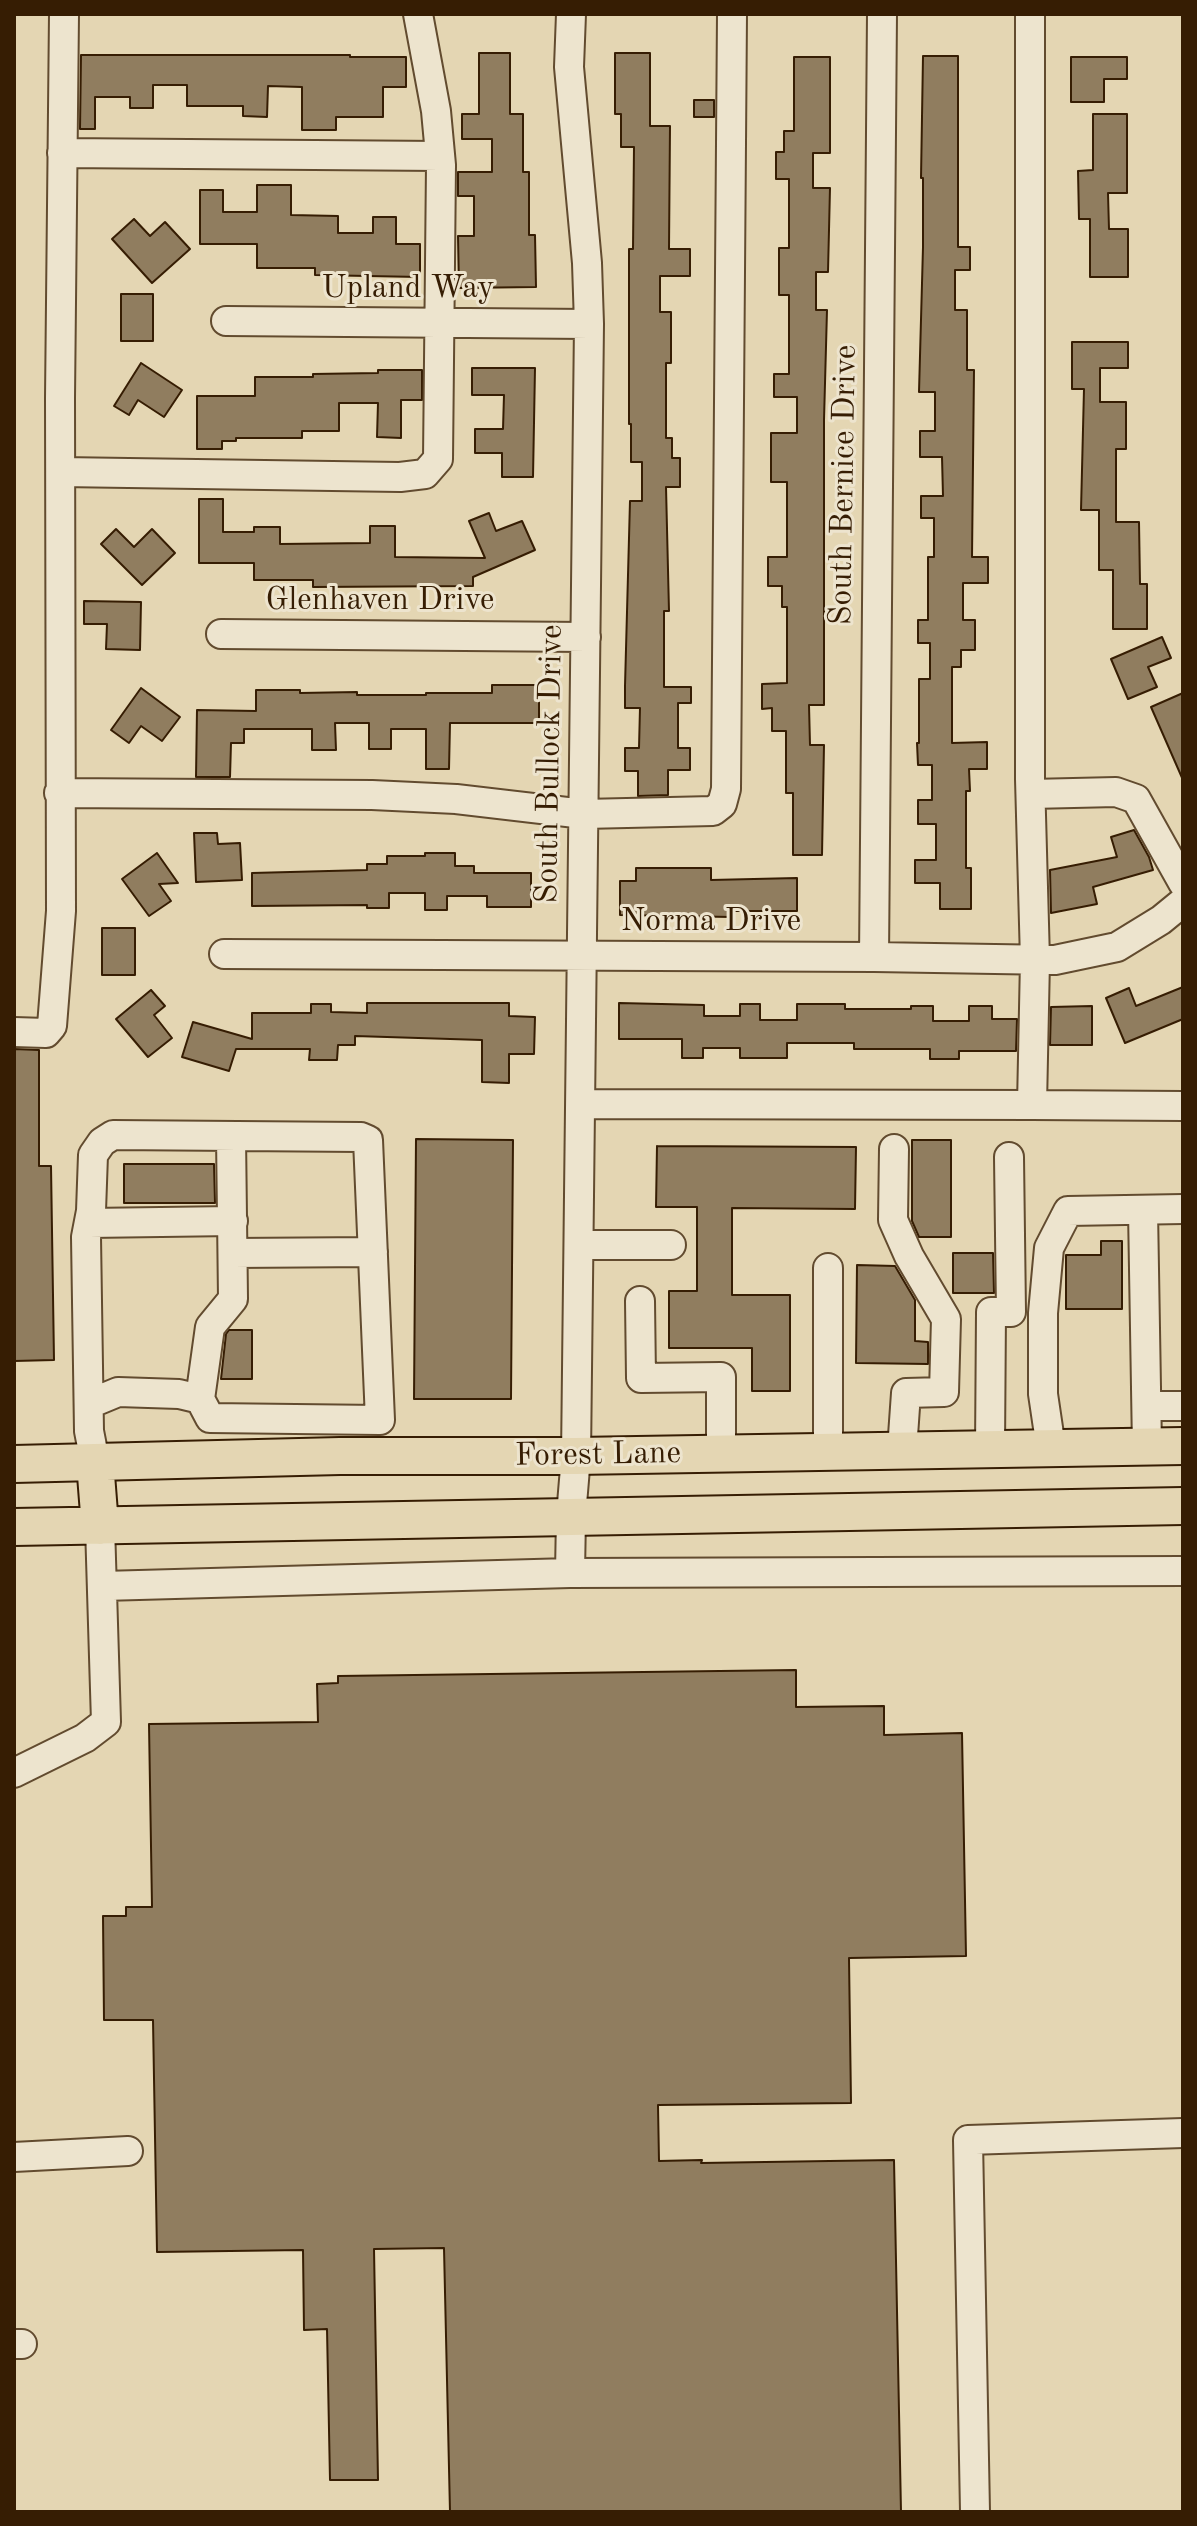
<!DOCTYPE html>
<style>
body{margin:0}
#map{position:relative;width:1197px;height:2526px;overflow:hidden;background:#e4d6b3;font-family:"Old Standard TT",serif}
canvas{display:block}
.frame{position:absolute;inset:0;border:16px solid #361d03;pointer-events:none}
</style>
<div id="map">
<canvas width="1197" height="2526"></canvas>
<div class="frame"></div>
</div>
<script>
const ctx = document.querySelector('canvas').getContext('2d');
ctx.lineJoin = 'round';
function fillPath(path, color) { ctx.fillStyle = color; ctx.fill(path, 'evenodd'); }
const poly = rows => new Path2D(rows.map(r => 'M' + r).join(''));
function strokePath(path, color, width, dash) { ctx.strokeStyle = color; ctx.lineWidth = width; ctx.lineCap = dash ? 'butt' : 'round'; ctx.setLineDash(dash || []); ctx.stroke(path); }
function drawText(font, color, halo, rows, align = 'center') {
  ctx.font = font + ' "Old Standard TT",serif'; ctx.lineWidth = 6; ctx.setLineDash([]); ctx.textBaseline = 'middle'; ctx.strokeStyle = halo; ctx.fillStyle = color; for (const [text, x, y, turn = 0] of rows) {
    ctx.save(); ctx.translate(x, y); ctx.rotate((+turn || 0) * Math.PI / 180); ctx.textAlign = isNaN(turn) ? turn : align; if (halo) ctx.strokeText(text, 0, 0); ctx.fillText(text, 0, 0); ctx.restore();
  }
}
const building = poly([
 [479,53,510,53,510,114,523,114,523,172,529,172,529,235,535,235,536,287,459,288,458,236,474,236,474,196,458,196,458,172,492,172,492,139,462,139,462,114,479,114,479,53],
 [615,53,650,53,650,126,670,126,669,249,690,249,690,276,660,276,660,312,671,312,671,363,666,363,666,438,672,438,672,458,680,458,680,487,666,487,669,611,664,611,664,687,691,687,691,703,678,703,678,748,690,748,690,770,668,770,668,795,638,796,638,771,625,771,625,748,639,748,640,708,625,708,625,686,630,501,642,501,642,462,631,462,631,424,629,424,629,249,633,249,634,147,621,147,621,114,615,114,615,53],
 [81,55,350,55,350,57,406,57,406,87,383,87,383,117,336,117,336,130,302,130,302,87,268,86,267,117,243,116,243,106,187,106,187,85,153,85,153,108,130,108,130,97,95,97,95,129,80,129,81,55],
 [923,56,958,56,958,247,970,247,970,270,955,270,955,310,967,310,967,370,974,370,972,557,988,557,988,583,963,583,963,620,975,620,975,650,961,650,961,667,952,667,952,743,987,742,987,769,969,769,970,791,966,791,966,868,971,868,971,909,940,909,940,883,915,883,915,860,936,860,936,824,918,824,918,800,932,800,932,765,918,765,917,743,919,743,919,679,930,679,930,643,918,643,918,620,928,620,928,557,934,557,934,518,921,518,921,496,943,496,942,457,920,457,920,431,935,431,935,392,919,392,923,247,923,178,921,178,923,56],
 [794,57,830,57,830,153,813,153,813,188,830,188,828,272,816,272,816,310,827,310,824,420,824,705,809,705,810,745,824,745,822,855,793,855,793,793,786,793,786,731,772,731,772,708,762,709,762,684,787,683,787,607,782,607,782,586,768,586,768,557,787,557,787,482,771,482,771,433,797,433,797,397,774,397,774,374,789,374,789,295,779,295,779,248,789,248,789,179,776,179,776,152,784,152,784,131,794,131,794,57],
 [1071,57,1127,57,1127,79,1104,79,1104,102,1071,102,1071,57],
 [694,100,714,100,714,117,694,117,694,100],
 [1093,114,1127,114,1127,193,1108,193,1109,229,1128,229,1128,277,1090,277,1090,219,1079,219,1078,171,1093,170,1093,114],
 [257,185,291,185,291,215,338,216,338,233,373,233,373,217,396,217,396,244,420,244,420,277,315,275,315,268,257,268,257,244,200,244,200,190,223,190,223,212,257,212,257,185],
 [134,219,150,236,165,222,190,249,152,283,112,239,134,219],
 [121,294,153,294,153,341,121,341,121,294],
 [1072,342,1128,342,1128,368,1100,368,1100,402,1126,402,1126,449,1116,449,1116,522,1139,522,1140,584,1147,584,1147,629,1113,629,1113,570,1099,570,1099,510,1081,510,1084,389,1072,389,1072,342],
 [141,363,182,390,164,417,138,400,129,415,114,406,141,363],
 [472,368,535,368,533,477,502,477,502,453,475,453,475,429,503,429,504,395,472,395,472,368],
 [378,370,422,370,422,400,401,400,401,438,377,437,378,403,339,403,339,431,302,431,302,438,236,438,236,441,222,441,222,449,197,449,197,396,255,396,255,377,313,377,313,374,378,373,378,370],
 [199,499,223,499,223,532,254,532,254,527,280,527,280,544,370,543,370,526,395,526,395,557,485,558,469,521,489,513,496,531,522,521,535,550,473,577,473,586,313,587,313,580,254,580,254,563,199,563,199,499],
 [116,529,134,547,152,529,175,553,142,585,101,544,116,529],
 [84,601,141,602,140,650,106,649,107,624,84,624,84,601],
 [1162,637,1171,658,1148,667,1157,687,1128,699,1111,659,1162,637],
 [492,685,539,685,539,723,450,723,449,769,426,769,426,729,391,729,391,749,369,749,369,723,335,723,336,750,312,750,312,729,244,729,244,743,231,743,230,777,196,777,197,710,256,711,256,690,300,690,300,693,357,692,357,695,426,695,426,693,492,693,492,685],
 [141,688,180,717,162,741,141,726,129,743,111,730,141,688],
 [1183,693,1183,780,1151,707,1183,693],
 [1134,830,1149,857,1153,870,1093,887,1097,904,1051,913,1050,870,1117,857,1111,837,1134,830],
 [194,833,217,833,218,844,240,843,242,880,196,882,194,833],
 [157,853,178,883,159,884,171,901,149,916,122,879,157,853],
 [425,853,455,853,455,866,474,866,474,873,531,873,531,907,487,907,487,896,447,896,447,910,425,910,425,893,389,893,389,908,367,908,367,905,252,906,252,873,367,870,367,864,387,864,387,856,425,856,425,853],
 [636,868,711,868,711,880,797,878,797,911,731,911,731,917,620,915,620,881,636,881,636,868],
 [102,928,135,928,135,975,102,975,102,928],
 [1183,987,1183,1019,1125,1043,1106,998,1129,988,1136,1006,1183,987],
 [151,990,165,1006,154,1015,172,1038,148,1057,116,1019,151,990],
 [367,1003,509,1003,509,1016,535,1017,534,1054,509,1054,509,1083,482,1082,482,1040,355,1036,355,1045,338,1045,337,1060,309,1060,310,1049,236,1049,229,1071,182,1057,193,1022,252,1039,252,1013,311,1013,311,1004,331,1004,331,1012,367,1013,367,1003],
 [619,1003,704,1005,704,1016,740,1016,740,1004,760,1004,760,1020,797,1020,797,1004,845,1004,845,1009,911,1009,911,1006,933,1006,933,1021,969,1021,969,1006,992,1006,992,1019,1017,1019,1016,1051,959,1051,959,1059,930,1059,930,1049,854,1049,854,1043,787,1043,787,1058,740,1058,740,1048,703,1048,703,1058,682,1058,682,1039,619,1039,619,1003],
 [1092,1006,1092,1045,1050,1045,1051,1007,1092,1006],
 [14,1049,39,1050,39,1166,51,1166,54,1360,14,1361,14,1049],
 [416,1139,513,1140,511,1399,414,1399,416,1139],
 [912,1140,951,1140,951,1237,919,1237,912,1221,912,1140],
 [657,1146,856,1147,855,1209,732,1208,732,1295,790,1295,790,1391,752,1391,752,1348,669,1348,669,1291,697,1291,697,1207,656,1207,657,1146],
 [124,1164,214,1164,215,1203,124,1203,124,1164],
 [1101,1241,1122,1241,1122,1309,1066,1309,1066,1255,1101,1255,1101,1241],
 [953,1253,993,1253,994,1293,953,1293,953,1253],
 [857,1265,895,1266,915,1300,915,1341,928,1342,928,1364,856,1363,857,1265],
 [229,1330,252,1330,252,1379,221,1379,226,1334,229,1330],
 [796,1670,796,1707,884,1706,884,1735,962,1733,966,1956,849,1958,851,2103,658,2105,659,2161,702,2160,701,2163,894,2160,901,2512,450,2512,444,2248,374,2249,378,2480,330,2480,327,2329,304,2330,303,2250,157,2252,153,2020,104,2020,103,1916,126,1916,126,1907,152,1907,149,1724,318,1722,317,1684,338,1683,338,1676,796,1670]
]);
fillPath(building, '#907d5f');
strokePath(building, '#361d03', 2);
const minor = poly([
 [1030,14,1030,779,1035,960,1032,1105,1183,1106],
 [62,153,440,156],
 [226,321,589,324],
 [61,472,400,477,425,474,438,459,441,165,436,111,418,14],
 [221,634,586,637],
 [59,793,372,795,456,799,584,814,713,811,722,804,726,789,732,14],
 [1031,794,1116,792,1136,799,1183,883],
 [224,954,874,957,1055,960,1117,947,1161,920,1183,902],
 [874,957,882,14],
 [14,1032,46,1033,52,1026,61,911,60,398,64,14],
 [581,1104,1032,1105],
 [894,1149,893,1220,909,1256,946,1319,944,1392,906,1393,902,1450],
 [1143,1210,1147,1447],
 [89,1223,233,1221],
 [579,1245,671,1245],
 [233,1253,373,1252],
 [828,1268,828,1452],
 [640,1301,641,1378,721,1377,721,1454],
 [200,1399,210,1327,233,1299,231,1136],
 [89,1404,118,1392,179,1394,200,1399,210,1418,380,1420,368,1140,361,1137,113,1135,102,1142,93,1155,91,1211,86,1237,89,1431,95,1462],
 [1147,1406,1183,1406],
 [1051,1448,1043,1394,1043,1313,1049,1248,1068,1211,1183,1209],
 [990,1449,991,1312,1011,1312,1009,1157],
 [570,1573,571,1516,576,1456,589,324,587,263,569,67,571,14],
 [103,1586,570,1573,1183,1571],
 [14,1773,85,1738,106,1722,100,1526],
 [14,2157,128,2151],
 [14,2344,22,2344],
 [975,2512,968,2140,1183,2133]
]);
const major = poly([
 [95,1462,100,1526],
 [14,1464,340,1456,576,1456,1183,1446],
 [14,1527,1183,1506]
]);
strokePath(minor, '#624b2f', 32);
strokePath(major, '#361d03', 40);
strokePath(minor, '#ede4ce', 28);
strokePath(major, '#e4d6b3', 36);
drawText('32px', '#361d03', '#ede4ce', [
 ["Upland Way",408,289],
 ["South Bernice Drive",844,485,-89],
 ["Glenhaven Drive",380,601],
 ["South Bullock Drive",550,764,-89],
 ["Norma Drive",711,922],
 ["Forest Lane",598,1455,-1]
]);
</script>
